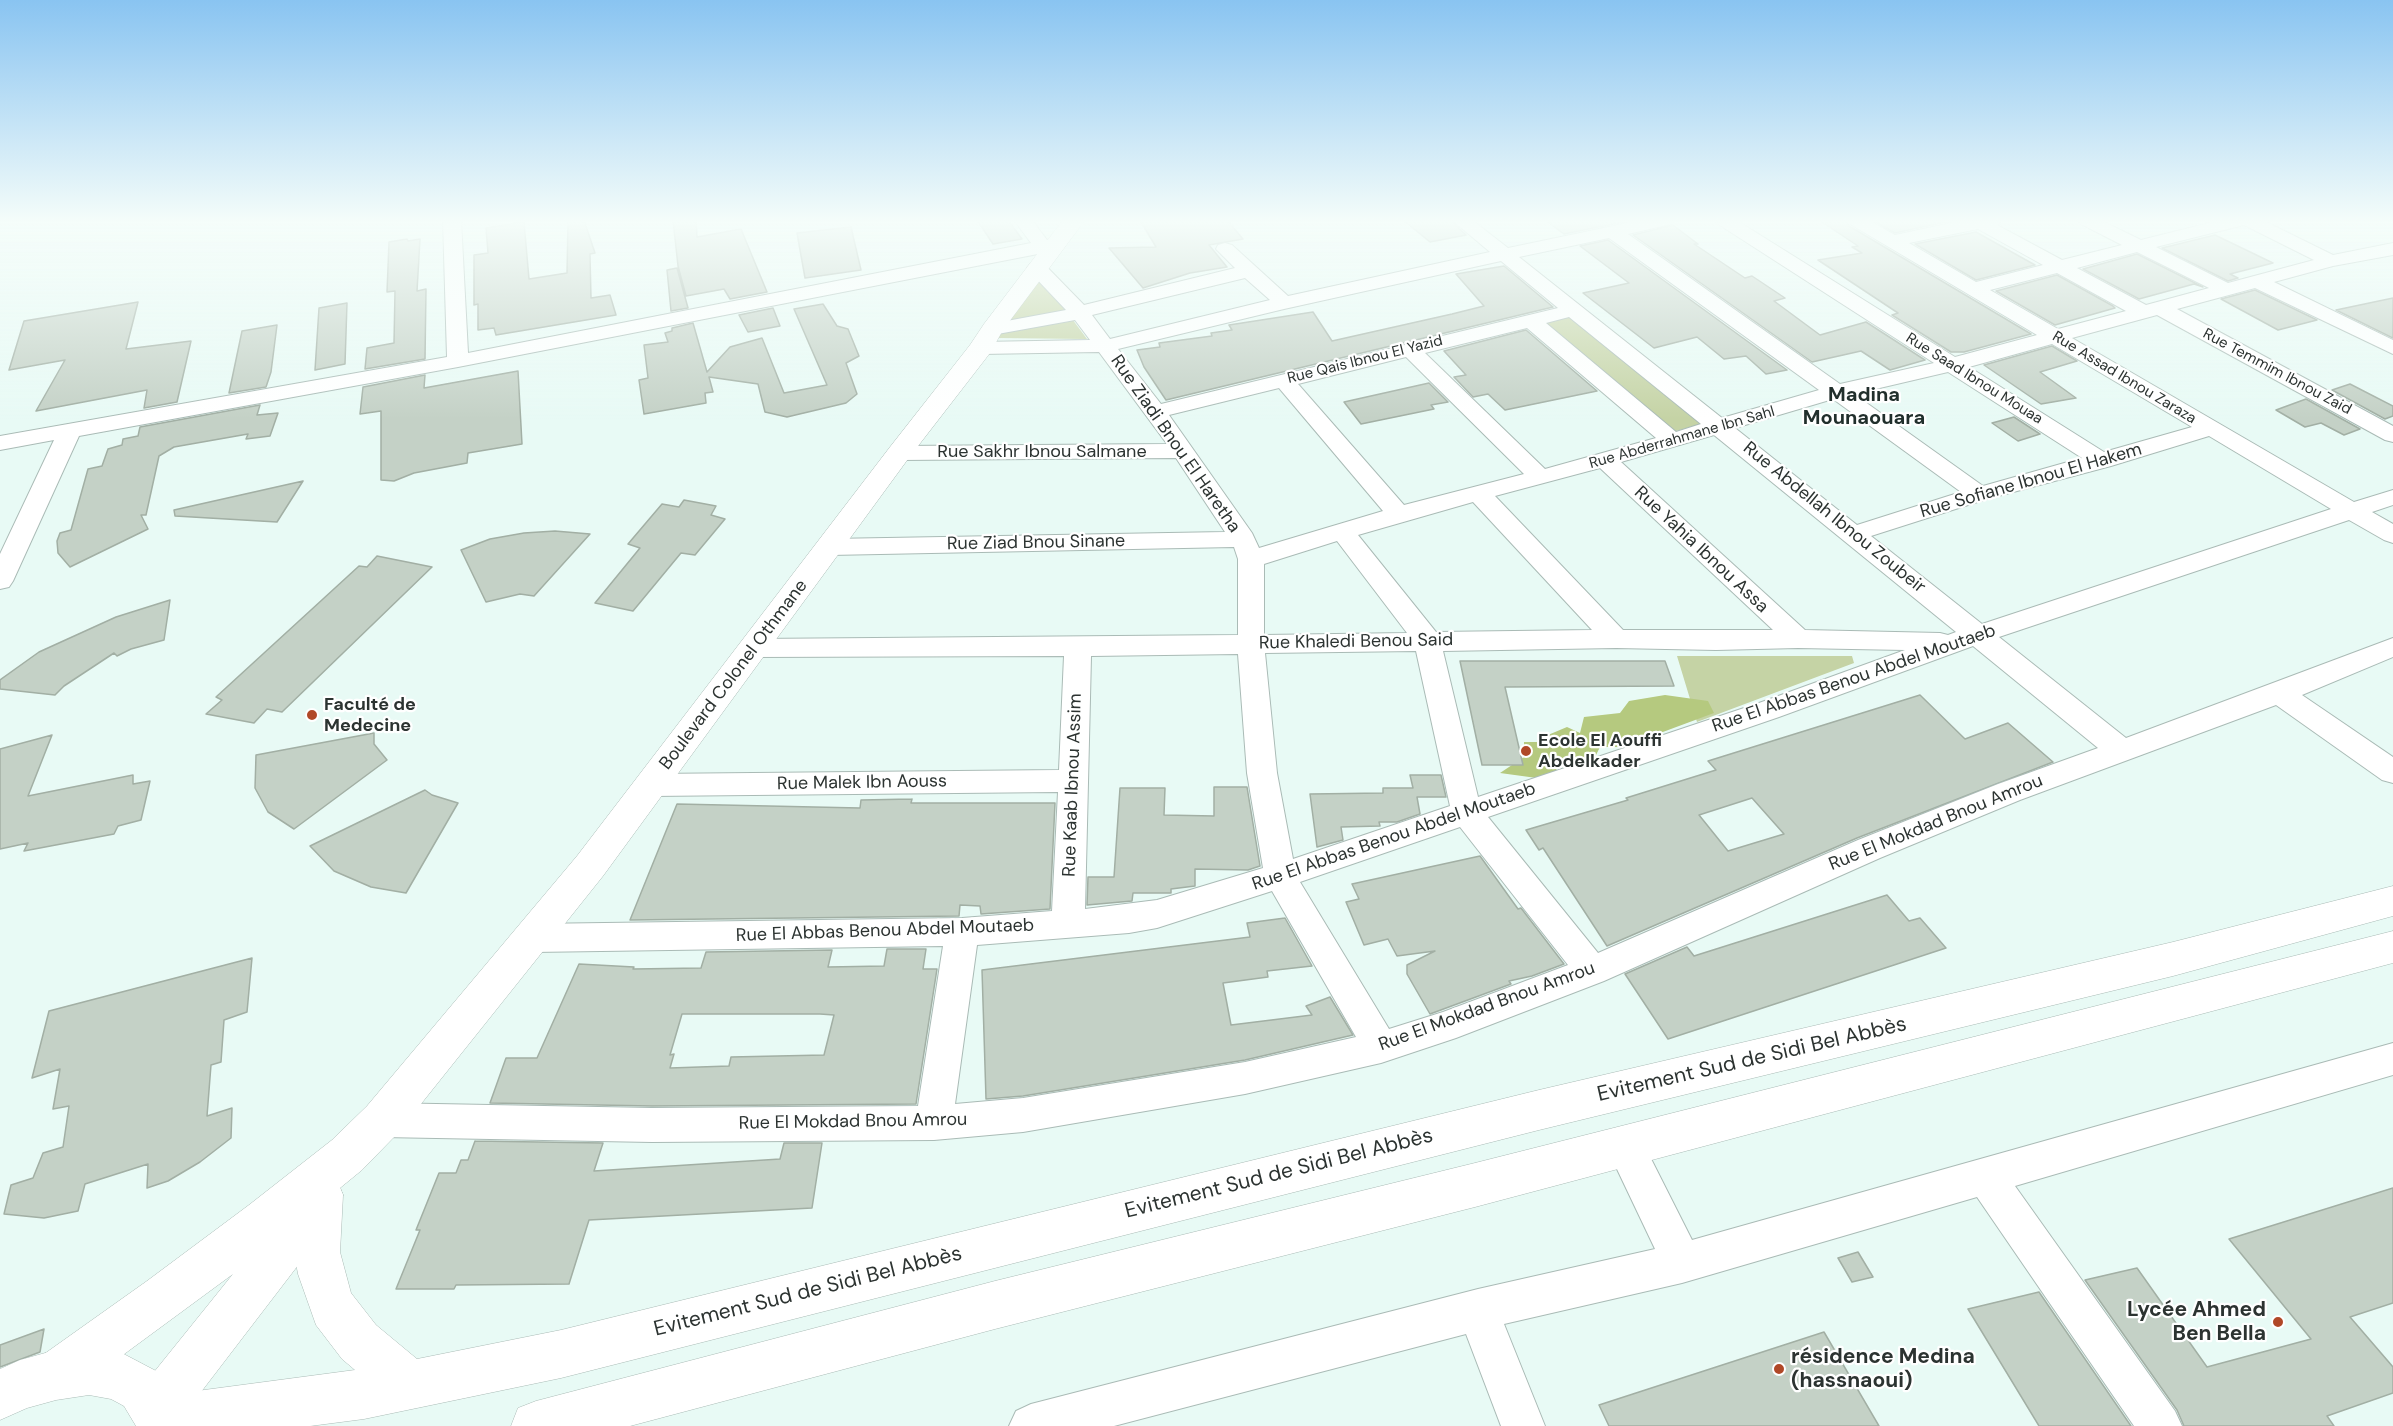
<!DOCTYPE html>
<meta charset="utf-8">
<style>
body{margin:0}
canvas{display:block;background:#e8faf5}
</style>
<canvas width="2393" height="1426"></canvas>
<script>
const ctx = document.querySelector('canvas').getContext('2d');
ctx.lineJoin = 'round';
function fillPath(path, color) { ctx.fillStyle = color; ctx.fill(path, 'evenodd'); }
const poly = rows => new Path2D(rows.map(r => 'M' + r).join(''));
function strokePath(path, color, width, dash) { ctx.strokeStyle = color; ctx.lineWidth = width; ctx.lineCap = dash ? 'butt' : 'round'; ctx.setLineDash(dash || []); ctx.stroke(path); }
function drawText(font, color, halo, rows, align = 'center') {
  ctx.font = font + ' "DM Sans",sans-serif'; ctx.lineWidth = 4.5; ctx.setLineDash([]); ctx.textBaseline = 'middle'; ctx.strokeStyle = halo; ctx.fillStyle = color; for (const [text, x, y, turn = 0] of rows) {
    ctx.save(); ctx.translate(x, y); ctx.rotate((+turn || 0) * Math.PI / 180); ctx.textAlign = isNaN(turn) ? turn : align; if (halo) ctx.strokeText(text, 0, 0); ctx.fillText(text, 0, 0); ctx.restore();
  }
}
fillPath(poly([
 [1041,277,1087,339,995,338],
 [1572,313,1708,422,1669,433,1536,321],
 [1677,656,1852,656,1854,663,1697,722]
]), '#c5d3a5');
fillPath(poly([
 [1665,695,1708,701,1714,713,1644,739,1631,740,1617,747,1600,747,1595,757,1580,763,1567,762,1544,779,1500,773,1524,757,1524,742,1551,742,1548,735,1567,727,1580,733,1584,717,1620,713,1629,701]
]), '#b5c97f');
const building = poly([
 [568,220,584,220,595,253,590,254,591,298,610,295,616,315,496,335,494,328,478,330,478,304,474,305,474,255,488,253,486,228,524,222,529,279,567,273,568,220],
 [673,220,696,220,697,237,741,229,767,292,730,299,724,289,686,296,678,266,673,220],
 [977,220,1008,220,1022,239,993,244,977,220],
 [1158,220,1227,220,1243,239,1209,245,1227,267,1190,273,1143,288,1109,248,1156,247,1141,222,1158,220],
 [1403,220,1450,220,1466,235,1430,242,1403,220],
 [1545,220,1633,220,1564,234,1545,220],
 [1819,220,1845,220,1849,226,2031,334,1964,352,1951,352,1892,315,1898,313,1818,260,1862,253,1852,247,1858,246,1819,220],
 [1872,220,1954,220,1895,233,1872,220],
 [1673,225,1698,244,1694,244,1745,278,1752,276,1785,298,1774,301,1820,335,1866,322,1925,360,1890,370,1861,351,1812,362,1633,235,1673,225],
 [851,227,861,270,805,278,797,233,851,227],
 [1976,232,2035,265,1976,280,1915,244,1976,232],
 [2215,235,2273,263,2230,274,2238,278,2228,281,2162,248,2215,235],
 [407,239,408,241,420,239,417,291,426,289,425,359,365,369,367,348,394,343,395,291,387,292,389,242,407,239],
 [1608,240,1787,370,1766,374,1746,356,1724,359,1697,337,1654,348,1583,293,1629,283,1580,246,1608,240],
 [2137,254,2203,287,2194,284,2139,299,2083,269,2137,254],
 [1504,266,1553,307,1166,400,1144,367,1137,350,1160,347,1159,343,1212,336,1211,333,1232,330,1229,325,1313,312,1332,341,1452,314,1484,306,1456,274,1504,266],
 [677,268,688,308,671,311,667,270,677,268],
 [2057,275,2113,306,2115,308,2055,325,1996,291,2057,275],
 [2255,290,2315,319,2317,320,2278,330,2221,299,2255,290],
 [2393,298,2393,338,2336,310,2393,298],
 [138,302,126,349,191,341,177,402,144,408,147,390,36,411,65,360,9,370,24,321,138,302],
 [347,303,345,364,315,370,319,308,347,303],
 [823,304,837,326,848,329,859,356,846,363,857,394,846,403,787,417,765,412,758,384,709,377,713,392,705,393,706,403,644,414,639,380,648,378,644,345,668,342,665,333,672,331,672,328,693,323,707,372,730,347,762,338,784,393,827,385,794,309,823,304],
 [773,308,780,326,748,332,739,315,773,308],
 [277,325,271,372,266,387,229,393,242,331,277,325],
 [1526,330,1597,391,1505,410,1488,394,1473,397,1454,377,1466,375,1444,351,1526,330],
 [2052,346,2077,361,2040,372,2076,398,2041,404,1984,365,2052,346],
 [518,371,522,444,468,453,467,463,414,473,394,481,381,480,381,411,360,414,363,387,425,375,424,388,518,371],
 [1429,383,1448,402,1431,405,1434,409,1361,424,1344,402,1429,383],
 [2350,384,2393,406,2393,416,2385,419,2332,390,2350,384],
 [2306,399,2360,429,2344,435,2321,423,2305,427,2276,410,2306,399],
 [260,405,257,415,278,413,270,436,246,439,248,434,174,447,159,456,146,515,141,515,148,529,70,567,58,553,57,541,60,533,71,530,88,469,102,466,108,449,122,445,123,439,138,436,140,427,260,405],
 [2014,417,2040,434,2018,441,1992,423,2014,417],
 [303,481,277,522,175,516,174,510,303,481],
 [684,500,716,506,711,515,725,519,695,555,681,553,633,611,595,603,640,548,628,544,662,504,679,507,684,500],
 [555,531,590,534,534,596,520,594,486,602,461,550,490,539,524,533,555,531],
 [377,556,432,567,282,712,267,709,254,723,206,714,222,700,216,697,359,566,367,567,377,556],
 [170,600,164,640,131,649,117,656,114,653,64,686,55,695,0,689,0,680,39,652,116,617,170,600],
 [1460,661,1665,661,1674,686,1505,687,1523,765,1482,765,1460,661],
 [1920,695,1965,739,2008,723,2053,762,1857,838,1607,946,1543,848,1539,850,1526,830,1628,800,1626,798,1716,770,1708,761,1920,695],
 [1752,798,1784,834,1728,851,1699,815,1752,798],
 [374,733,374,744,387,760,294,829,268,812,255,788,256,755,374,733],
 [52,735,28,796,133,775,133,784,150,781,141,820,118,826,114,834,24,851,28,843,0,849,0,749,52,735],
 [1410,775,1441,775,1446,797,1417,797,1420,814,1397,822,1379,822,1380,826,1341,827,1343,840,1317,847,1310,794,1383,793,1383,788,1413,788,1410,775],
 [1214,787,1247,787,1260,866,1248,870,1195,869,1195,886,1171,889,1171,893,1133,893,1132,901,1087,905,1088,877,1114,877,1120,788,1165,788,1164,815,1214,816,1214,787],
 [425,790,432,795,458,803,406,893,371,887,334,871,310,846,425,790],
 [912,799,911,803,1055,803,1050,909,981,914,980,906,960,905,959,916,630,920,677,804,860,808,861,800,912,799],
 [1480,856,1518,909,1521,908,1564,964,1532,976,1509,981,1511,984,1430,1014,1407,974,1407,965,1435,951,1397,956,1388,939,1364,945,1346,902,1359,899,1352,884,1480,856],
 [1887,895,1909,921,1920,918,1946,948,1668,1039,1625,974,1687,947,1694,956,1887,895],
 [1285,918,1312,966,1267,971,1268,977,1223,983,1231,1025,1312,1015,1306,1006,1330,997,1353,1035,1245,1060,1023,1096,986,1099,982,970,1250,937,1247,923,1285,918],
 [887,949,926,949,923,969,937,969,916,1104,652,1106,490,1103,506,1058,537,1058,579,964,634,967,633,969,701,968,706,952,832,950,828,967,884,966,887,949],
 [682,1014,820,1014,834,1015,824,1055,731,1057,729,1066,670,1068,674,1054,670,1055,682,1014],
 [252,958,247,1012,224,1020,221,1062,211,1065,207,1116,232,1108,231,1138,200,1162,168,1181,147,1188,148,1164,85,1184,78,1211,44,1218,4,1214,11,1185,33,1178,43,1153,63,1147,69,1106,53,1109,60,1069,32,1078,49,1011,252,958],
 [475,1141,603,1143,594,1171,780,1159,784,1143,822,1143,812,1208,589,1220,569,1284,456,1285,454,1289,396,1289,420,1230,416,1230,439,1173,456,1173,461,1160,468,1160,475,1141],
 [2393,1188,2393,1303,2350,1317,2393,1367,2393,1393,2327,1416,2334,1426,2184,1426,2177,1410,2085,1280,2137,1268,2207,1367,2311,1339,2229,1239,2393,1188],
 [1858,1252,1873,1277,1852,1282,1838,1258,1858,1252],
 [2039,1292,2131,1426,2039,1426,1968,1309,2039,1292],
 [44,1329,40,1352,0,1367,0,1345,44,1329],
 [1824,1332,1879,1426,1609,1426,1599,1405,1824,1332]
]);
fillPath(building, '#c4d1c6');
strokePath(building, '#a2afa4', 1.5);
const minor = poly([
 [443,220,461,220,468,353,1031,243,1014,220,1032,220,1047,240,1056,238,1063,240,1065,244,1063,248,1043,253,458,367,79,436,13,581,9,587,0,589,0,554,54,440,0,450,0,436,447,357,443,220],
 [1452,220,1472,220,1508,248,1642,220,1674,220,1671,224,1628,234,1840,384,1934,363,1718,224,1715,220,1736,220,1955,357,2037,335,1850,224,1847,220,1868,220,1895,235,1965,220,2001,220,1997,225,2062,260,2122,245,2081,224,2078,220,2100,220,2141,240,2221,220,2262,220,2333,255,2393,243,2393,255,2333,266,2274,282,2393,340,2393,354,2255,288,2177,309,2393,426,2393,442,2385,440,2157,315,2072,338,2354,502,2393,490,2393,505,2372,512,2393,524,2393,543,2384,540,2349,520,1999,637,2126,738,2393,638,2393,657,2302,695,2393,757,2393,783,2382,780,2276,705,2020,800,1880,858,1604,981,1456,1038,1381,1063,1245,1094,1023,1132,934,1140,652,1142,382,1137,369,1132,363,1120,369,1108,382,1103,652,1108,918,1106,943,946,533,952,521,948,516,938,521,928,533,924,962,918,1052,911,1058,792,651,796,640,793,636,785,640,777,651,774,1059,770,1064,656,754,657,744,655,740,648,744,641,754,639,1238,635,1238,559,1234,547,830,555,821,553,817,547,821,541,830,539,1225,532,1176,458,899,460,891,458,887,453,891,448,899,446,1167,444,1099,352,981,354,974,352,971,348,974,344,981,342,1090,340,1075,320,992,335,985,333,982,329,985,325,1066,310,1030,272,1027,268,1030,264,1044,264,1084,305,1235,268,1216,249,1218,245,1225,243,1232,245,1288,296,1490,252,1452,220],
 [2244,225,2314,260,2228,283,2156,247,2244,225],
 [1978,229,2043,265,1976,282,1909,243,1978,229],
 [1609,238,1819,390,1722,418,1519,257,1609,238],
 [2137,252,2209,288,2146,305,2077,268,2137,252],
 [1501,261,1558,308,1161,404,1118,349,1284,309,1501,261],
 [2057,273,2126,311,2058,329,1990,290,2057,273],
 [1245,278,1270,300,1110,339,1092,315,1245,278],
 [1569,317,1701,424,1676,432,1546,323,1569,317],
 [1527,328,1656,438,1545,469,1425,353,1527,328],
 [2052,344,2192,427,2104,452,1969,367,2052,344],
 [1406,357,1524,474,1404,505,1298,384,1406,357],
 [1948,372,2082,458,1983,486,1854,394,1948,372],
 [1279,388,1383,511,1259,548,1252,533,1169,415,1279,388],
 [1833,399,1961,492,1857,525,1735,428,1833,399],
 [1714,435,1956,632,1948,635,1940,633,1805,630,1621,462,1714,435],
 [2209,436,2331,509,1982,624,1871,536,1987,499,2111,466,2209,436],
 [1600,468,1773,630,1623,630,1495,496,1600,468],
 [1473,502,1592,630,1436,632,1358,535,1473,502],
 [1337,541,1407,633,1264,635,1264,564,1337,541],
 [1973,646,2098,748,1998,784,1858,840,1598,953,1488,817,1779,717,1973,646],
 [1616,648,1716,650,1798,648,1905,650,1759,703,1478,797,1443,651,1616,648],
 [1416,651,1450,806,1293,859,1277,773,1265,653,1416,651],
 [1238,654,1247,773,1263,868,1157,900,1085,909,1091,656,1238,654],
 [1460,827,1568,965,1443,1012,1389,1029,1300,882,1460,827],
 [1272,891,1356,1037,1245,1062,1023,1098,955,1104,977,945,1129,933,1157,928,1272,891],
 [2393,1043,2393,1075,2015,1186,2175,1411,2182,1426,2134,1426,1977,1197,1682,1283,1504,1324,1545,1426,1501,1426,1466,1334,1114,1426,1009,1426,1016,1411,1031,1404,1478,1289,1655,1249,1606,1146,1612,1133,1625,1128,1638,1133,1692,1240,2393,1043]
]);
const major = poly([
 [1063,220,1085,220,1003,330,990,353,908,459,603,876,397,1134,362,1170,340,1188,343,1195,337,1210,299,1264,175,1426,138,1426,131,1410,138,1392,233,1274,74,1391,57,1399,40,1391,32,1374,40,1357,147,1281,249,1205,332,1140,367,1106,577,856,890,447,970,345,984,324,1063,220]
]);
const highway = poly([
 [2393,886,2393,916,2173,976,1539,1130,561,1378,364,1419,310,1426,136,1426,124,1406,111,1399,89,1395,56,1400,27,1408,0,1420,0,1369,20,1360,56,1350,89,1347,118,1351,158,1372,174,1394,355,1370,342,1359,316,1325,298,1274,294,1252,299,1195,305,1180,321,1173,337,1180,343,1195,340,1252,351,1293,376,1325,417,1359,561,1330,1539,1090,2173,942,2393,886],
 [2393,931,2393,963,1475,1207,995,1329,630,1426,511,1426,518,1408,536,1401,995,1281,1475,1163,2393,931]
]);
strokePath(minor, '#aabbb6', 2);
strokePath(major, '#aabbb6', 1);
strokePath(highway, '#aabbb6', 1);
fillPath(minor, '#fff');
fillPath(major, '#fff');
fillPath(highway, '#fff');
const sky = ctx.createLinearGradient(0, 0, 0, 419);
sky.addColorStop(0, '#89c4f1');
sky.addColorStop(0.53, '#f5fdfa');
sky.addColorStop(1, '#f5fdfa00');
ctx.fillStyle = sky;
ctx.fillRect(0, 0, 2393, 419);
for (const [x, y, r, color] of [
 [312,715,6,"#b04827"],
 [1526,751,6,"#b04827"],
 [2278,1322,6,"#b04827"],
 [1779,1369,6,"#b04827"]
]) { const dot = new Path2D(); dot.arc(x, y, r, 0, 2 * Math.PI); ctx.fillStyle = color; ctx.fill(dot); strokePath(dot, '#fff', 2); }
drawText('15px', '#2c3331', '#fff', [
 ["Rue Qais Ibnou El Yazid",1365,360,-14],
 ["Rue Temmim Ibnou Zaid",2277,372,28],
 ["Rue Assad Ibnou Zaraza",2124,378,31],
 ["Rue Saad Ibnou Mouaa",1974,379,32],
 ["Rue Abderrahmane Ibn Sahl",1682,438,-16]
]);
drawText('18px', '#2c3331', '#fff', [
 ["Rue Ziadi Bnou El Haretha",1175,444,55],
 ["Rue Sakhr Ibnou Salmane",1042,452],
 ["Rue Sofiane Ibnou El Hakem",2031,481,-16],
 ["Rue Abdellah Ibnou Zoubeir",1834,518,39],
 ["Rue Ziad Bnou Sinane",1036,543,-1],
 ["Rue Yahia Ibnou Assa",1701,550,43],
 ["Rue Khaledi Benou Said",1356,642,-1],
 ["Boulevard Colonel Othmane",734,675,-53],
 ["Rue El Abbas Benou Abdel Moutaeb",1854,679,-19],
 ["Rue Malek Ibn Aouss",862,783,-1],
 ["Rue Kaab Ibnou Assim",1073,785,-88],
 ["Rue El Mokdad Bnou Amrou",1936,823,-22],
 ["Rue El Abbas Benou Abdel Moutaeb",1394,837,-19],
 ["Rue El Abbas Benou Abdel Moutaeb",885,931,-2],
 ["Rue El Mokdad Bnou Amrou",1487,1007,-20],
 ["Rue El Mokdad Bnou Amrou",853,1122,-1]
]);
drawText('bold 18px', '#2c3331', '#fff', [
 ["Faculté de",324,705],
 ["Medecine",324,726],
 ["Ecole El Aouffi",1538,741],
 ["Abdelkader",1538,762]
], 'left');
drawText('bold 20px', '#212f2c', '#fff', [
 ["Madina",1864,396],
 ["Mounaouara",1864,419]
]);
drawText('21px', '#2c3331', '#fff', [
 ["Evitement Sud de Sidi Bel Abbès",1752,1060,-13],
 ["Evitement Sud de Sidi Bel Abbès",1279,1174,-14],
 ["Evitement Sud de Sidi Bel Abbès",808,1292,-14]
]);
drawText('bold 21px', '#2c3331', '#fff', [
 ["Lycée Ahmed",2266,1310],
 ["Ben Bella",2266,1334],
 ["résidence Medina",1791,1357,"left"],
 ["(hassnaoui)",1791,1381,"left"]
], 'right');
</script>
